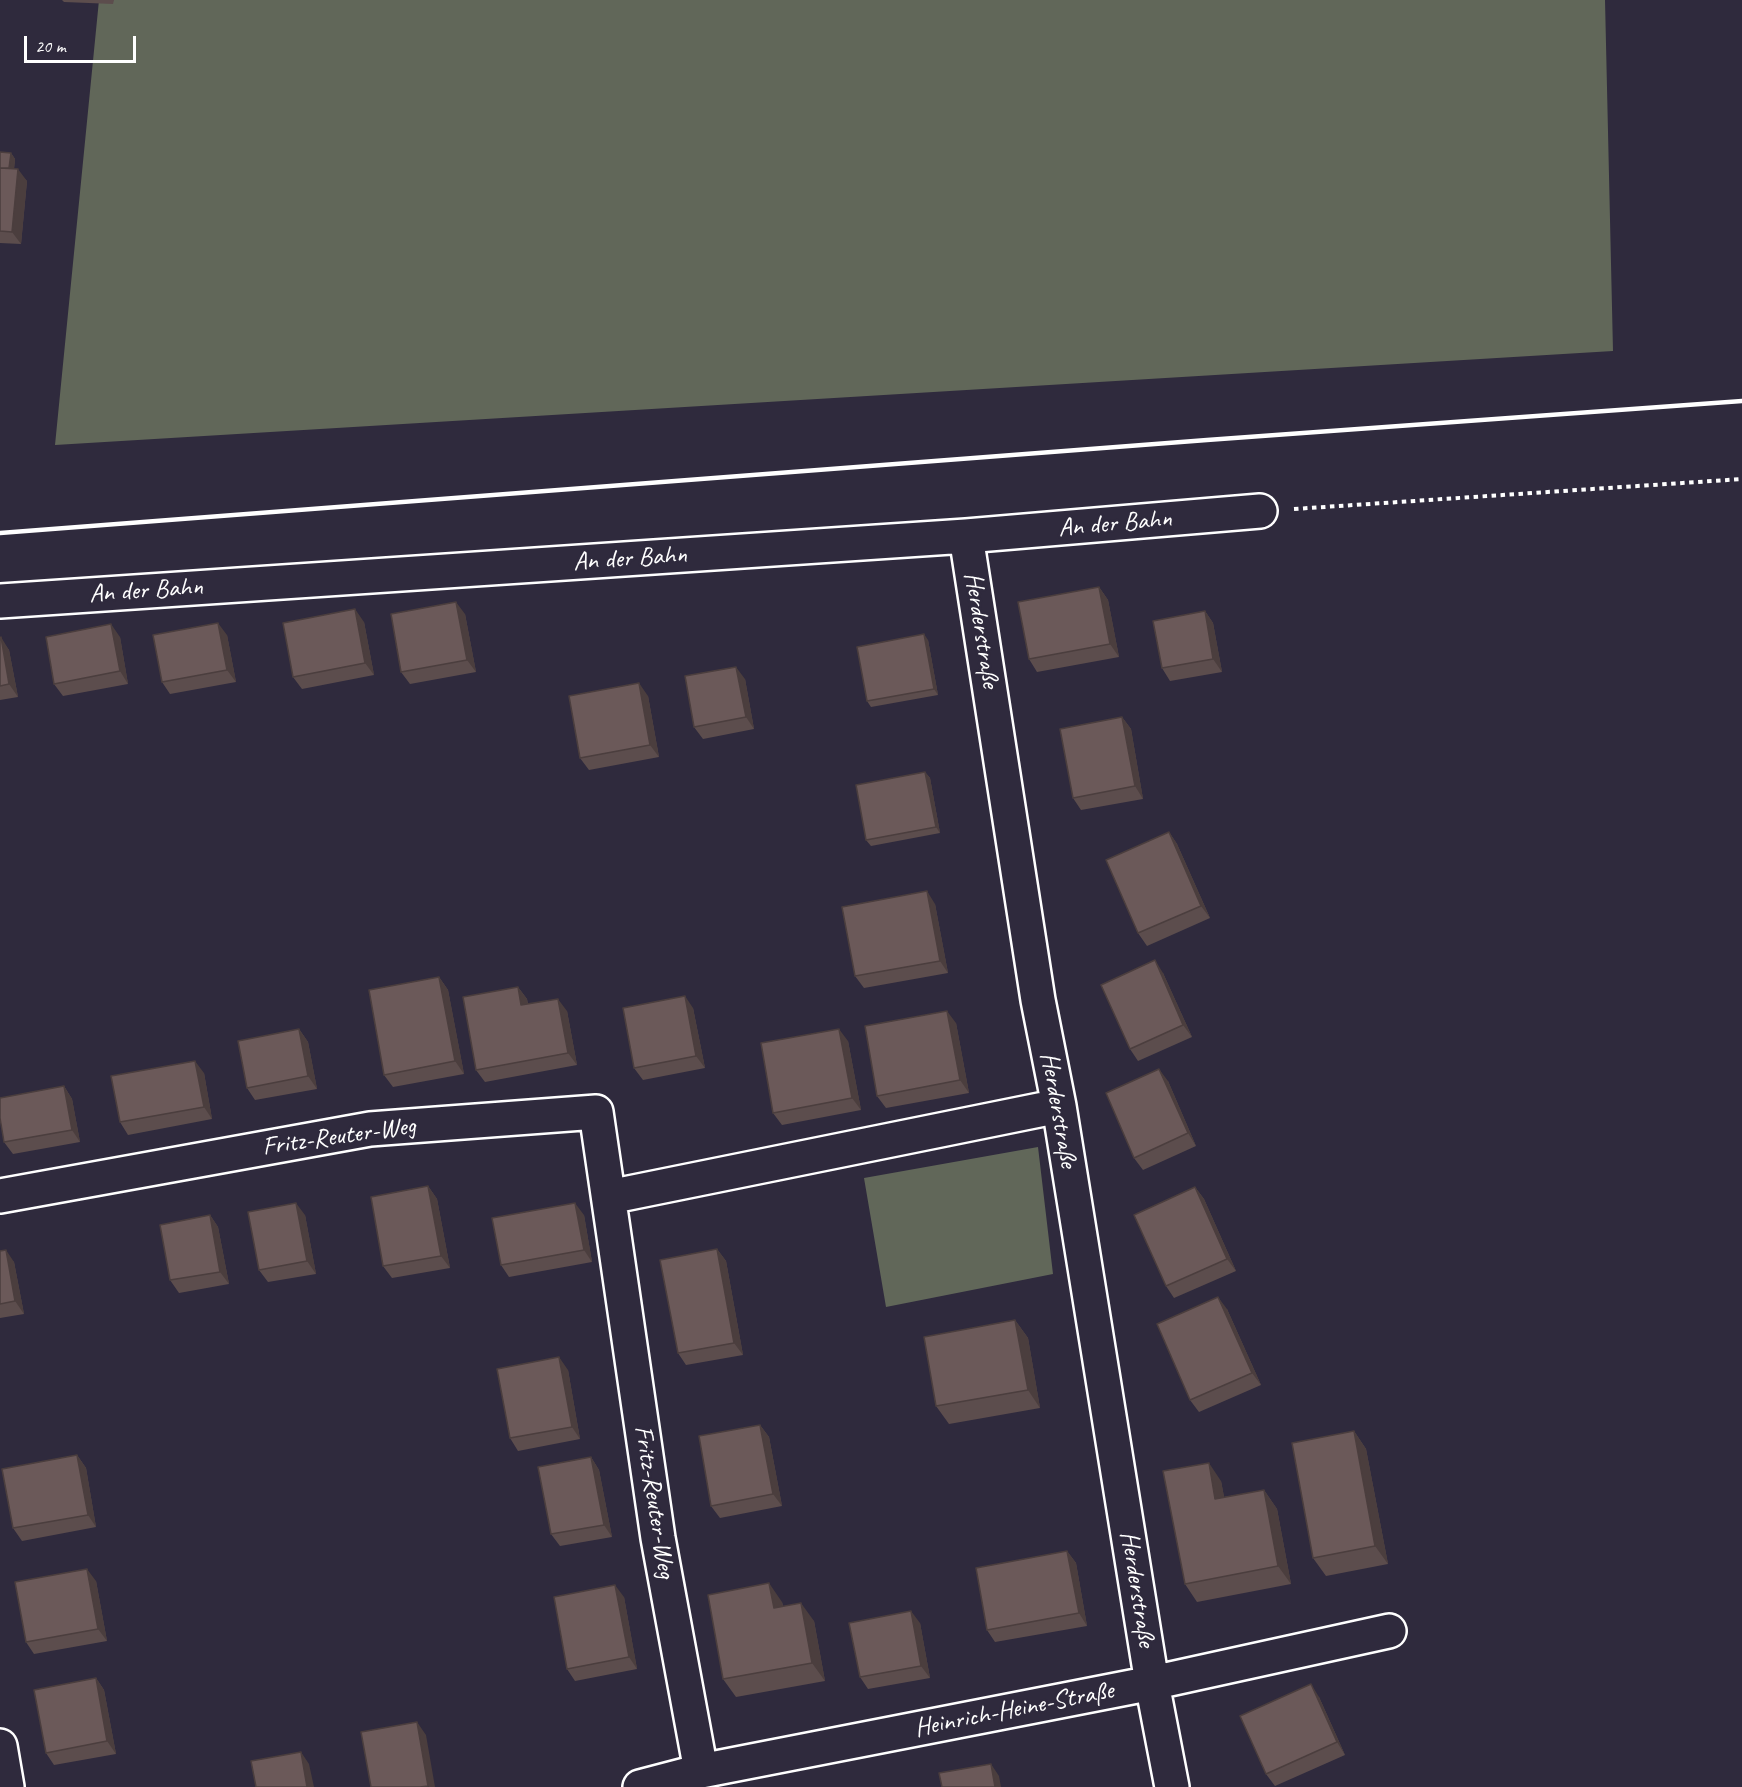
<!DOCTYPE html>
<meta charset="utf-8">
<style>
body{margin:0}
#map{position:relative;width:1742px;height:1787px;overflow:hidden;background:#2f2a3d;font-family:Caveat,sans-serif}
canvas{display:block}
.scale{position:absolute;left:24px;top:36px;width:112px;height:27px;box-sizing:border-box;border:3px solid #fff;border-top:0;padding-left:8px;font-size:18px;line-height:21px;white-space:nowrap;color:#fff;-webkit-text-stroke:4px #2f2a3d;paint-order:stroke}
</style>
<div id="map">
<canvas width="1742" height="1787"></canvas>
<div class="scale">20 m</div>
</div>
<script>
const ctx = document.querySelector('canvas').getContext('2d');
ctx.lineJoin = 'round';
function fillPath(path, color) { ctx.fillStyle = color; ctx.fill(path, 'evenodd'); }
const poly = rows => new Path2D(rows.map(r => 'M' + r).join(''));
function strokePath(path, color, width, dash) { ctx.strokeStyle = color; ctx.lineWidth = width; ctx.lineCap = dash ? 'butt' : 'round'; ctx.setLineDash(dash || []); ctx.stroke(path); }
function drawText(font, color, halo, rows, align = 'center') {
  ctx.font = font + ' Caveat,sans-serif'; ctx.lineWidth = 5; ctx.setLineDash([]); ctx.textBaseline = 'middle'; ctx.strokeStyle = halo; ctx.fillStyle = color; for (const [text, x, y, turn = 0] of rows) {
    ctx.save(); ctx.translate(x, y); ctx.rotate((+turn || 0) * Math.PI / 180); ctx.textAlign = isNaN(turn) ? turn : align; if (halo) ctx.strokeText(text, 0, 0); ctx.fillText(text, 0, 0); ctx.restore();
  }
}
fillPath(poly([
 [99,0,1605,0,1613,351,55,445],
 [1038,1147,1053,1274,886,1307,864,1178]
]), '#616759');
const street = poly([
 [966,536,1038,1000,1059,1106,1152,1683,1172,1787],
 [0,601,966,536,1260,511],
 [0,1196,370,1129,596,1112,658,1538,701,1771],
 [609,1197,1059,1106],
 [0,1746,7,1787],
 [640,1787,701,1771,1152,1683,1389,1631]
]);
strokePath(street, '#fff', 38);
strokePath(poly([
 [1294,509,1742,479]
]), '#fff', 4, [4.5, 4.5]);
strokePath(street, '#2f2a3d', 33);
strokePath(poly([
 [0,533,1207,440,1742,401]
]), '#fff', 4.5);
fillPath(poly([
 [62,0,114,0,113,4,64,2],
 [0,152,11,153,15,159,14,169,27,181,21,244,0,243],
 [1099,587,1108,600,1119,657,1037,672,1029,659],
 [1205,611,1213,623,1222,672,1170,681,1162,668],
 [465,614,476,672,410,684,401,672],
 [364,622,374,675,302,689,293,677],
 [227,635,236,682,170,694,162,682],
 [120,637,128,684,63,696,54,684],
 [0,638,9,650,18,697,0,700],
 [928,640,938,695,871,707,867,701],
 [745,679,754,729,703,739,694,727],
 [648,696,659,757,589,770,580,758],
 [1122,717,1131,729,1143,799,1081,810,1073,798],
 [925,772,930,778,940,833,871,846,866,840],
 [1169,832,1177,844,1210,918,1147,946,1138,933],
 [935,904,948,973,864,988,855,976],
 [1163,973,1192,1037,1138,1061,1130,1049],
 [439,977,448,990,464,1074,393,1087,384,1075],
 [518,987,527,999,528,1004,567,1011,577,1065,485,1082,476,1070],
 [693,1008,705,1068,643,1080,634,1068],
 [956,1023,969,1093,886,1108,877,1096],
 [299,1029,308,1042,317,1089,255,1100,247,1088],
 [848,1041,861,1110,782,1125,773,1113],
 [204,1073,212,1119,128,1135,120,1122],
 [1168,1081,1196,1146,1143,1170,1134,1158],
 [64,1086,72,1099,80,1142,13,1154,4,1142],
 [428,1186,437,1199,450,1268,392,1278,383,1266],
 [1195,1187,1204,1199,1236,1271,1174,1298,1166,1286],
 [210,1215,218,1227,229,1284,179,1293,170,1280],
 [305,1215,316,1274,268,1282,259,1270],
 [584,1215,592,1262,509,1277,501,1265],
 [717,1249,726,1261,743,1355,686,1365,678,1353],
 [0,1251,14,1262,24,1314,0,1318],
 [1227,1309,1261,1385,1199,1412,1190,1400],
 [1015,1320,1028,1338,1040,1408,949,1424,936,1406],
 [568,1370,580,1439,518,1451,510,1438],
 [760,1425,769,1437,782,1506,720,1518,711,1506],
 [1354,1431,1366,1449,1388,1564,1326,1576,1313,1558],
 [77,1455,86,1468,96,1527,22,1541,13,1528],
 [591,1457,599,1470,612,1537,560,1546,551,1534],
 [1221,1481,1224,1497,1264,1490,1277,1509,1291,1584,1197,1602,1185,1584],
 [1067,1551,1076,1563,1087,1626,995,1642,987,1630],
 [96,1581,107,1641,34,1654,26,1642],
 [624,1597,637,1669,575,1681,567,1669],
 [782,1602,783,1606,814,1621,825,1681,736,1697,723,1679],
 [920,1623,930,1678,868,1689,860,1677],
 [96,1678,104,1690,116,1754,54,1765,46,1753],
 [1319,1697,1345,1755,1275,1786,1266,1774]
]), '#5c4d4d');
fillPath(poly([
 [11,153,15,159,13,180,9,174],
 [18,169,27,181,21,244,12,232],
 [1099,587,1108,600,1119,657,1110,644],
 [456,602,465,614,476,672,467,660],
 [355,609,364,622,374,675,365,663],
 [1205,611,1213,623,1222,672,1213,659],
 [218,623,227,635,236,682,227,670],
 [111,624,120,637,128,684,120,671],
 [924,634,928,640,938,695,934,689],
 [1,637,9,650,18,697,9,684],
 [736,667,745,679,754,729,746,717],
 [639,683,648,696,659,757,650,745],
 [1122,717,1131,729,1143,799,1135,786],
 [925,772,930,778,940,833,936,827],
 [1169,832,1177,844,1210,918,1201,906],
 [927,891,935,904,948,973,940,961],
 [1155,960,1163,973,1192,1037,1183,1025],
 [439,977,448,990,464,1074,455,1061],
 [518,987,527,999,530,1017,521,1005],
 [685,996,693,1008,705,1068,696,1056],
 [558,999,567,1011,577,1065,568,1053],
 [947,1011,956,1023,969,1093,960,1080],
 [299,1029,308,1042,317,1089,308,1076],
 [839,1029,848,1041,861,1110,852,1098],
 [195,1061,204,1073,212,1119,204,1107],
 [1159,1069,1168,1081,1196,1146,1188,1133],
 [64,1086,72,1099,80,1142,72,1130],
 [428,1186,437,1199,450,1268,441,1256],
 [1195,1187,1204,1199,1236,1271,1227,1259],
 [296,1203,305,1215,316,1274,307,1261],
 [575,1203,584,1215,592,1262,584,1250],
 [210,1215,218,1227,229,1284,220,1272],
 [717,1249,726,1261,743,1355,734,1343],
 [6,1250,14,1262,24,1314,15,1301],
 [1218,1297,1227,1309,1261,1385,1252,1373],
 [1015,1320,1028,1338,1040,1408,1028,1390],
 [559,1357,568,1370,580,1439,572,1427],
 [760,1425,769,1437,782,1506,773,1494],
 [1354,1431,1366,1449,1388,1564,1375,1546],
 [77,1455,86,1468,96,1527,88,1515],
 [591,1457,599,1470,612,1537,604,1525],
 [1209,1463,1221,1481,1228,1517,1215,1499],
 [1264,1490,1277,1509,1291,1584,1278,1566],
 [1067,1551,1076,1563,1087,1626,1079,1613],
 [87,1569,96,1581,107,1641,98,1629],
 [769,1583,782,1602,787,1626,774,1608],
 [615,1585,624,1597,637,1669,629,1657],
 [801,1603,814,1621,825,1681,812,1663],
 [911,1611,920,1623,930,1678,921,1666],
 [96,1678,104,1690,116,1754,107,1741],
 [1311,1684,1319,1697,1345,1755,1337,1742],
 [417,1722,426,1735,435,1787,429,1787,428,1786],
 [301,1752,309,1764,314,1787,307,1787],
 [991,1764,999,1776,1001,1787,995,1787]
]), '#4b3e3e');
const building = poly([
 [0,152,11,153,9,168,0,168,0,152],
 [0,168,18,169,12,232,0,231,0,168],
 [1099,587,1110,644,1029,659,1018,602,1099,587],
 [456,602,467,660,401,672,391,614,456,602],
 [355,609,365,663,293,677,283,623,355,609],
 [1205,611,1213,659,1162,668,1153,621,1205,611],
 [218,623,227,670,162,682,153,635,218,623],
 [111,624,120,671,54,684,46,637,111,624],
 [924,634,934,689,867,701,857,647,924,634],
 [1,637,9,684,0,686,0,638,1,637],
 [736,667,746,717,694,727,685,676,736,667],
 [639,683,650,745,580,758,569,696,639,683],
 [1122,717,1135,786,1073,798,1060,729,1122,717],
 [925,772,936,827,866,840,856,785,925,772],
 [1169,832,1201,906,1138,933,1106,860,1169,832],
 [927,891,940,961,855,976,842,907,927,891],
 [1155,960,1183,1025,1130,1049,1101,985,1155,960],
 [439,977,455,1061,384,1075,369,990,439,977],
 [518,987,521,1005,558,999,568,1053,476,1070,463,997,518,987],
 [685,996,696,1056,634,1068,623,1008,685,996],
 [947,1011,960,1080,877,1096,865,1026,947,1011],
 [299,1029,308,1076,247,1088,238,1041,299,1029],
 [839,1029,852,1098,773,1113,761,1043,839,1029],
 [195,1061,204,1107,120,1122,111,1076,195,1061],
 [1159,1069,1188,1133,1134,1158,1106,1093,1159,1069],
 [64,1086,72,1130,4,1142,0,1118,0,1098,64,1086],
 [428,1186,441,1256,383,1266,371,1197,428,1186],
 [1195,1187,1227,1259,1166,1286,1134,1215,1195,1187],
 [296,1203,307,1261,259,1270,248,1212,296,1203],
 [575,1203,584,1250,501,1265,492,1218,575,1203],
 [210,1215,220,1272,170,1280,160,1225,210,1215],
 [717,1249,734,1343,678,1353,660,1260,717,1249],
 [6,1250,15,1301,0,1304,0,1251,6,1250],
 [1218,1297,1252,1373,1190,1400,1157,1324,1218,1297],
 [1015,1320,1028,1390,936,1406,924,1337,1015,1320],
 [559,1357,572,1427,510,1438,497,1369,559,1357],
 [760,1425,773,1494,711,1506,699,1436,760,1425],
 [1354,1431,1375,1546,1313,1558,1292,1443,1354,1431],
 [77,1455,88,1515,13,1528,2,1469,77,1455],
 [591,1457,604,1525,551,1534,538,1467,591,1457],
 [1209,1463,1215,1499,1264,1490,1278,1566,1185,1584,1163,1471,1209,1463],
 [1067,1551,1079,1613,987,1630,976,1568,1067,1551],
 [87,1569,98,1629,26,1642,15,1582,87,1569],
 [769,1583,774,1608,801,1603,812,1663,723,1679,708,1595,769,1583],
 [615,1585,629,1657,567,1669,554,1597,615,1585],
 [911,1611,921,1666,860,1677,849,1623,911,1611],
 [96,1678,107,1741,46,1753,34,1690,96,1678],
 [1311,1684,1337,1742,1266,1774,1240,1716,1311,1684],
 [417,1722,428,1786,420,1787,371,1787,361,1732,417,1722],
 [301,1752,307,1787,256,1787,251,1761,301,1752],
 [991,1764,995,1787,942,1787,939,1773,991,1764]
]);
fillPath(building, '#6b5959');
strokePath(building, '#4b3e3e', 1.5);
drawText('26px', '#fff', '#2f2a3d', [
 ["An der Bahn",1115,524,-5],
 ["An der Bahn",630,559,-4],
 ["An der Bahn",146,591,-4],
 ["Herderstraße",981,630,81],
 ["Herderstraße",1058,1110,80],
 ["Fritz-Reuter-Weg",339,1137,-8],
 ["Fritz-Reuter-Weg",654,1502,81],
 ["Herderstraße",1137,1589,81],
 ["Heinrich-Heine-Straße",1014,1710,-11]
]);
</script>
